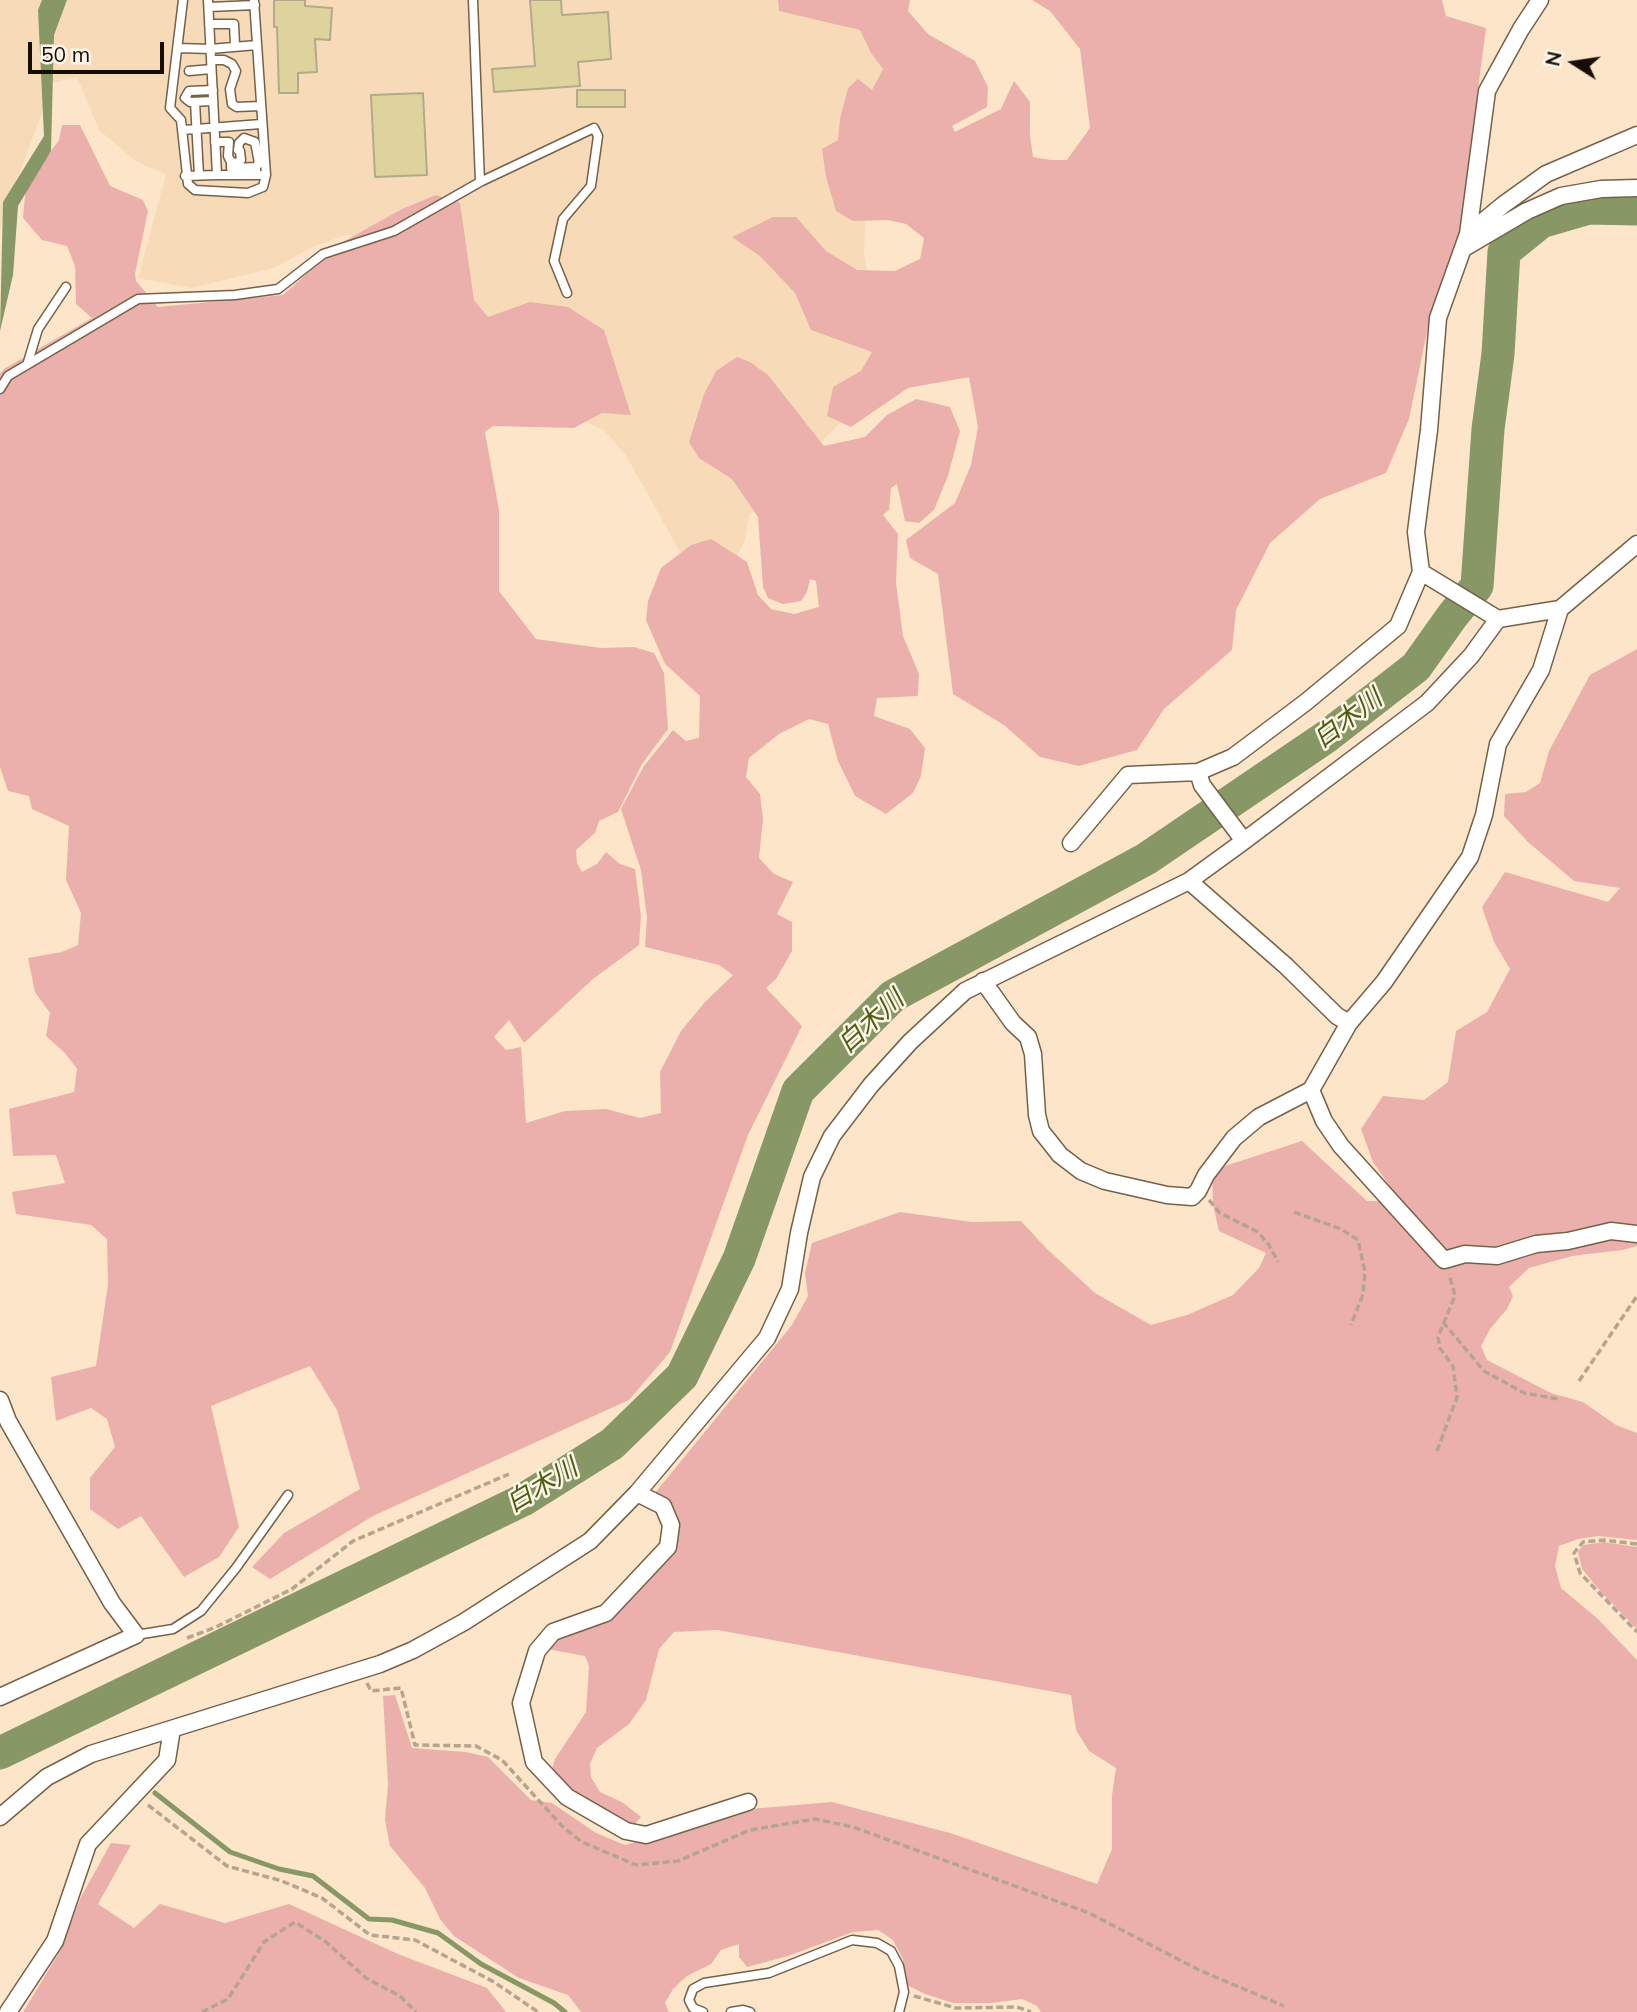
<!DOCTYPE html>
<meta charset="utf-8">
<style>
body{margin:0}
#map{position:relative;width:1637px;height:2012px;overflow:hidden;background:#fce5c9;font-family:Mulish,sans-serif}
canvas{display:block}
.north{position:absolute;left:1539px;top:28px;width:70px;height:70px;-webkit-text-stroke:5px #fef5e9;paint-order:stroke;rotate:282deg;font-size:19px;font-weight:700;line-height:28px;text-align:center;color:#160e06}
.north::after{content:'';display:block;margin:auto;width:24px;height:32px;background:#160e06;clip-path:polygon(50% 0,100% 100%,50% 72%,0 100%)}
.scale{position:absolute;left:28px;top:42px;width:136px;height:32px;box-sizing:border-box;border:4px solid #160e06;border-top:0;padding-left:9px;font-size:21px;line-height:24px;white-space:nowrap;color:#160e06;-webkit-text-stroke:5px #fef5e9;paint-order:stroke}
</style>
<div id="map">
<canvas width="1637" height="2012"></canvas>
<div class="north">N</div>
<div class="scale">50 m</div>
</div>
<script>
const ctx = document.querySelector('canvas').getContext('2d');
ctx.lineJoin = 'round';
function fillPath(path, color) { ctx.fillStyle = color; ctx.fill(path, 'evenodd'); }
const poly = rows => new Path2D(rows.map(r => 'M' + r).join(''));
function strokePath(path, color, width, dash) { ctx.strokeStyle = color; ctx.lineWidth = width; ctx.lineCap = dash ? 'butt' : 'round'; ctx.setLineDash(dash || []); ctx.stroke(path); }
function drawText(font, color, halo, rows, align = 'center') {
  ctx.font = font + ' Mulish,"Noto Sans JP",sans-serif'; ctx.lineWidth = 5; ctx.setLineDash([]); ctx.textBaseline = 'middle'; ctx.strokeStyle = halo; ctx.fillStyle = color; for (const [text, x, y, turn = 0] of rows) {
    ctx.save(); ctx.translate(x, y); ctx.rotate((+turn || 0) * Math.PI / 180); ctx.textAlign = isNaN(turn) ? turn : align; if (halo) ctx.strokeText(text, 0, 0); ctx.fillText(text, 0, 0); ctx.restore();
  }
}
fillPath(poly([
 [0,0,880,0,894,60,869,133,864,254,875,322,896,397,841,422,749,516,745,539,714,612,625,454,604,430,572,416,505,416,437,246,346,235,312,247,274,268,191,288,138,278,166,174,137,162,99,130,77,77,43,85,43,110,21,169,3,210,0,234]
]), '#f7dbb9');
fillPath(poly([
 [778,0,910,0,908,11,928,34,975,61,988,87,987,107,952,126,955,132,1001,109,1014,81,1030,102,1030,136,1033,157,1051,160,1067,160,1090,128,1080,49,1050,11,1032,0,1442,0,1446,16,1486,28,1459,233,1428,327,1409,419,1386,473,1320,499,1270,543,1236,610,1232,650,1164,709,1137,750,1079,766,1040,757,1004,725,953,694,938,574,910,558,906,540,955,503,971,465,978,427,969,377,908,388,851,427,827,416,833,387,861,371,872,352,811,330,795,293,760,256,732,237,773,217,796,217,826,251,857,270,895,271,920,259,924,238,906,224,888,220,853,221,836,211,826,177,822,149,838,140,840,119,848,88,858,79,872,90,883,69,871,53,860,30,779,11],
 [62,125,80,125,110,186,143,200,148,211,135,274,136,281,158,307,283,295,341,243,402,209,436,195,460,203,474,300,488,317,530,302,568,307,604,330,631,415,602,413,574,428,493,426,485,432,499,510,499,591,536,639,601,648,634,647,654,653,664,673,668,729,642,764,618,812,599,821,595,833,576,850,577,863,582,872,597,864,606,852,620,864,635,869,641,916,639,945,593,979,524,1043,509,1020,494,1037,506,1050,521,1047,526,1123,565,1111,606,1109,640,1118,661,1113,660,1072,681,1031,705,1002,733,975,719,965,645,947,647,918,641,870,621,809,644,766,673,730,686,741,699,738,700,696,665,664,646,620,648,601,661,568,691,545,711,539,747,562,758,595,771,609,794,614,819,607,816,581,810,579,807,592,801,601,783,604,768,598,763,587,758,517,732,479,699,458,689,442,704,394,716,371,737,357,750,362,768,375,824,446,865,437,887,415,916,399,950,407,960,431,948,476,934,510,919,523,905,521,897,484,891,488,889,510,883,515,898,534,896,583,903,636,919,674,918,696,877,698,874,716,910,729,925,748,921,776,913,793,886,814,855,796,838,761,828,724,809,719,779,734,749,758,746,777,760,794,763,819,759,858,774,874,793,882,777,914,792,922,792,951,776,979,766,988,802,1026,748,1135,670,1352,629,1400,373,1516,270,1579,252,1567,284,1533,360,1489,337,1410,310,1366,211,1406,239,1527,219,1557,184,1577,141,1516,118,1529,90,1509,90,1478,115,1447,107,1419,91,1408,56,1421,51,1377,96,1366,108,1284,107,1239,91,1225,16,1214,12,1192,65,1183,56,1155,13,1156,9,1109,74,1092,77,1069,65,1053,46,1036,50,1013,35,992,28,958,62,952,78,945,81,913,66,880,69,826,32,809,29,796,8,791,0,767,0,374,4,369,92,318,76,304,75,266,67,246,42,240,23,218,26,186,59,140],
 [1637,649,1637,1232,1499,1253,1446,1256,1396,1200,1395,1194,1373,1162,1361,1129,1383,1096,1424,1100,1448,1082,1456,1031,1487,1012,1510,969,1494,942,1482,907,1505,872,1608,902,1620,888,1574,881,1528,842,1504,816,1505,794,1526,792,1540,783,1549,751,1590,675],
 [1302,1141,1367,1201,1385,1201,1444,1265,1613,1235,1637,1240,1637,1246,1623,1250,1572,1256,1529,1268,1509,1287,1513,1296,1507,1309,1490,1329,1481,1346,1487,1360,1551,1393,1583,1402,1616,1425,1637,1433,1637,1540,1598,1536,1578,1539,1559,1546,1555,1566,1561,1588,1598,1619,1637,1660,1637,2012,1041,2012,1037,2006,1022,1999,991,2003,953,2003,925,1994,905,1984,903,1959,893,1940,878,1930,853,1932,788,1956,747,1967,739,1957,739,1944,721,1950,711,1964,687,1976,673,1989,665,2003,669,2012,581,2012,568,1995,519,1978,454,1936,440,1919,425,1888,390,1846,385,1820,388,1784,383,1696,395,1695,412,1748,466,1752,488,1757,531,1800,552,1803,596,1833,625,1845,750,1809,832,1802,950,1833,1097,1884,1112,1849,1112,1795,1116,1768,1089,1751,1076,1730,1071,1695,718,1630,674,1632,659,1649,646,1700,629,1724,597,1748,590,1764,591,1777,600,1792,622,1802,641,1817,630,1829,547,1785,555,1759,586,1712,589,1666,585,1656,547,1649,558,1633,597,1624,659,1561,668,1502,655,1493,792,1325,808,1296,805,1273,812,1243,900,1212,972,1222,1021,1221,1046,1248,1095,1293,1151,1325,1187,1315,1233,1295,1259,1268,1266,1253,1219,1231,1213,1205,1212,1173,1222,1167],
 [1604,1542,1637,1547,1637,1629,1601,1592,1582,1569,1578,1552,1583,1545],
 [111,1843,131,1845,98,1904,134,1928,160,1904,225,1923,289,1904,398,1954,487,1988,506,2012,23,2012,59,1953,81,1897]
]), '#ebb0ac');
fillPath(poly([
 [42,0,67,0,54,35,51,151,18,206,13,275,0,331,3,202,44,136,38,10]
]), '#879766');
strokePath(poly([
 [155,1793,230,1852,279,1869,313,1876,369,1919,392,1920,438,1933,481,1964,554,2003,565,2012]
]), '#879766', 5);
strokePath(poly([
 [0,1753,523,1500,612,1444,682,1376,739,1259,798,1091,893,996,1146,859,1326,737,1416,667,1453,615,1477,586,1488,429,1498,354,1504,252,1541,222,1589,208,1637,209]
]), '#879766', 33);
const building = poly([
 [274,0,305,0,305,6,332,8,330,40,315,39,317,72,298,73,298,93,279,93,277,27,274,27,274,0],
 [530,0,561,0,562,15,608,12,611,59,578,62,580,86,494,92,492,69,535,66,530,0],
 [577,90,625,90,625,107,577,107,577,90],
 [423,93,427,175,375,177,371,95,423,93]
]);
fillPath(building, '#ded29d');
strokePath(building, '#b2ab8b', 2);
const service = poly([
 [183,0,170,108,181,120,188,184,195,190,248,193,263,187,266,175,254,0],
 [208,0,217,175,266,175],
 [473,0,480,182],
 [209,7,255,5],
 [209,24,234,24,235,45],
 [178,48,210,49,257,45],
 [211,60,224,60,232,64,236,71,230,89,232,104,237,107,260,106],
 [189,71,211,69],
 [213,90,189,91,185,98,190,102,213,101],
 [195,102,199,175],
 [183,130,261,124],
 [215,142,229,142,228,156,231,162],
 [238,150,239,143,244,138,255,142,259,163,256,167],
 [240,151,241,160,237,163,231,162,231,168,256,167,256,175],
 [185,176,217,175],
 [28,362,38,329,66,287],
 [0,389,8,376,138,299,235,295,278,289,323,254,394,231,480,182,594,128,598,136,591,186,563,219,554,261,567,293],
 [136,1635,173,1629,201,1611,236,1568,288,1495],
 [703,2012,693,2008,689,2000,693,1989,704,1983,769,1973,852,1940,877,1943,891,1951,899,1966,904,1992,899,2012],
 [731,2012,743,2010,750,2012]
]);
const minor = poly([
 [1468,234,1503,205,1546,174,1637,135],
 [1464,248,1527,211,1561,196,1601,189,1637,188],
 [1421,572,1498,619,1560,609],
 [1198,772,1202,785,1244,841],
 [1071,843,1128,775,1198,772,1233,757,1306,702,1398,626,1421,572,1416,532,1429,430,1438,318,1468,234,1487,91,1521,29,1540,0],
 [1189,881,1286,966,1337,1016,1349,1023],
 [983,981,1013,1023,1028,1037,1033,1054,1037,1115,1041,1131,1060,1155,1081,1171,1105,1181,1167,1195,1192,1197,1198,1191,1206,1175,1234,1138,1259,1117,1311,1090,1349,1023,1384,982,1470,857,1484,815,1498,744,1541,670,1560,609,1637,544],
 [1311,1090,1324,1121,1341,1146,1444,1260,1465,1254,1497,1256,1536,1244,1568,1241,1611,1231,1637,1234],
 [0,1400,8,1421,112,1603,136,1635,0,1697],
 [637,1493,663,1506,671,1525,668,1547,606,1613,553,1632,537,1651,521,1703,534,1762,567,1797,626,1831,646,1835,748,1802],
 [0,1817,47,1777,91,1754,380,1664,413,1650,464,1622,590,1541,637,1493,767,1338,790,1289,799,1233,812,1177,832,1136,871,1085,910,1042,965,991,1189,881,1244,841,1427,703,1471,656,1498,619],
 [8,2012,55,1941,88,1844,167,1760,172,1729]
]);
strokePath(service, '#756149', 11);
strokePath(minor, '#756149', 19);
strokePath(poly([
 [1209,1200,1220,1213,1258,1232,1269,1245,1278,1262],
 [1294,1212,1341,1229,1358,1240,1365,1272,1363,1294,1351,1325],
 [1443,1322,1484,1371,1524,1393,1558,1399],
 [1579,1381,1637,1296],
 [1437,1451,1457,1397,1453,1366,1440,1348,1438,1337,1455,1296,1449,1274],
 [1637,1544,1604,1540,1583,1542,1574,1553,1580,1573,1637,1632],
 [187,1638,216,1627,292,1589,353,1541,509,1474],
 [367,1683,371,1691,401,1688,415,1745,476,1746,502,1760,563,1827,582,1842,636,1865,678,1861,750,1830,815,1819,853,1827,1089,1913,1199,1970,1284,2006],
 [148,1805,227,1866,282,1881,322,1898,370,1935,415,1940,494,1982,538,2012],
 [914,1996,956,2008,1017,2007,1031,2012],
 [202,2012,228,1999,264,1942,295,1922,326,1942,366,1978,400,1996,416,2012]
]), '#b6a48e', 3.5, [7, 3.5]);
strokePath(service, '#fff', 8);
strokePath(minor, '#fff', 16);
drawText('italic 26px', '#4d5f13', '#fef5e9', [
 ["白木川",1348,719,-37],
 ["白木川",871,1022,-42],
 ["白木川",542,1486,-31]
]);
</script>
